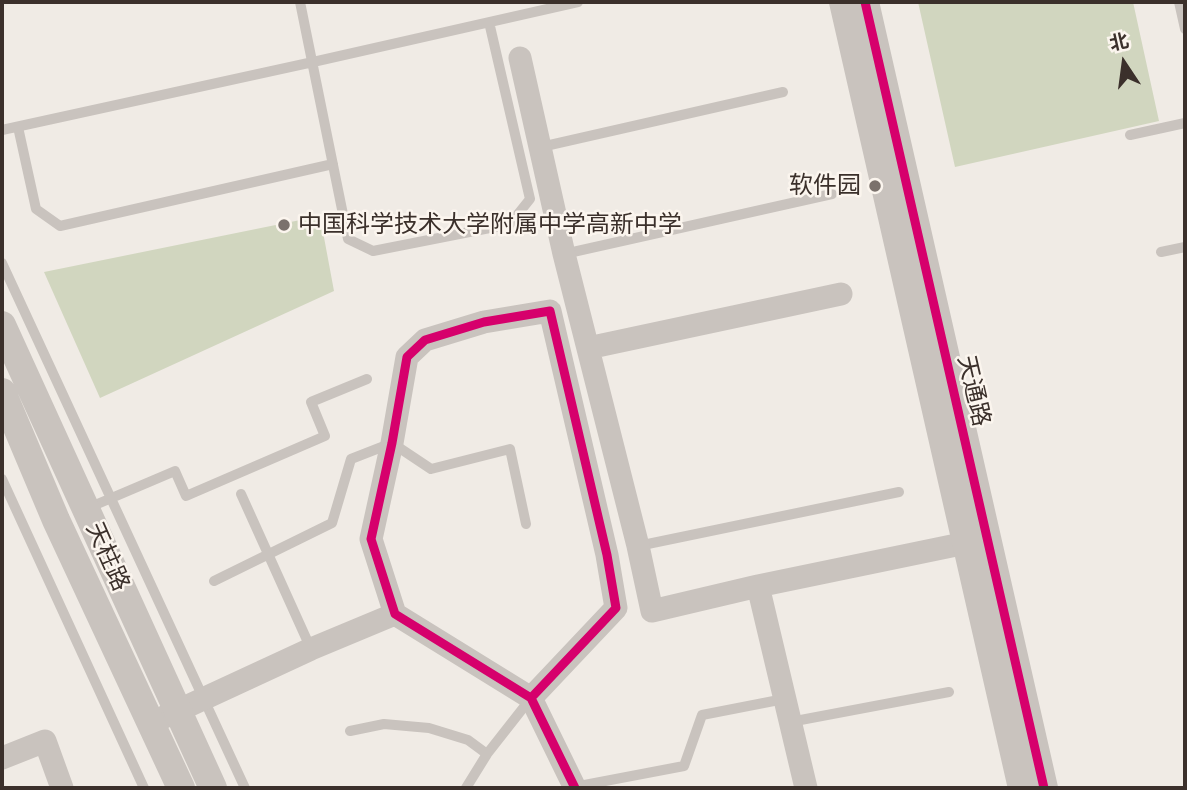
<!DOCTYPE html>
<meta charset="utf-8">
<style>
body{margin:0}
#map{position:relative;width:1187px;height:790px;overflow:hidden;background:#f0ebe5;font-family:"Fira Sans","Noto Sans SC",sans-serif}
canvas{display:block}
.frame{position:absolute;inset:0;border:4px solid #3b302b;pointer-events:none}
.north{position:absolute;left:1089px;top:28px;width:70px;height:70px;-webkit-text-stroke:5px #fbf5ee;paint-order:stroke;rotate:347deg;font-size:19px;font-weight:700;line-height:28px;text-align:center;color:#3b302b}
.north::after{content:'';display:block;margin:auto;width:24px;height:32px;background:#3b302b;clip-path:polygon(50% 0,100% 100%,50% 72%,0 100%)}
</style>
<div id="map">
<canvas width="1187" height="790"></canvas>
<div class="frame"></div>
<div class="north">北</div>
</div>
<script>
const ctx = document.querySelector('canvas').getContext('2d');
ctx.lineJoin = 'round';
function fillPath(path, color) { ctx.fillStyle = color; ctx.fill(path, 'evenodd'); }
const poly = rows => new Path2D(rows.map(r => 'M' + r).join(''));
function strokePath(path, color, width, dash) { ctx.strokeStyle = color; ctx.lineWidth = width; ctx.lineCap = dash ? 'butt' : 'round'; ctx.setLineDash(dash || []); ctx.stroke(path); }
function drawText(font, color, halo, rows, align = 'center') {
  ctx.font = font + ' "Fira Sans","Noto Sans SC",sans-serif'; ctx.lineWidth = 5; ctx.setLineDash([]); ctx.textBaseline = 'middle'; ctx.strokeStyle = halo; ctx.fillStyle = color; for (const [text, x, y, turn = 0] of rows) {
    ctx.save(); ctx.translate(x, y); ctx.rotate((+turn || 0) * Math.PI / 180); ctx.textAlign = isNaN(turn) ? turn : align; if (halo) ctx.strokeText(text, 0, 0); ctx.fillText(text, 0, 0); ctx.restore();
  }
}
fillPath(poly([
 [918,2,1133,2,1159,121,955,167],
 [320,216,334,291,100,398,44,272]
]), '#d1d6bf');
strokePath(poly([
 [300,2,348,239,373,251,510,224,530,199,489,22],
 [1179,2,1185,29],
 [18,127,36,209,60,226,333,164],
 [2,130,313,62,578,2],
 [1130,135,1185,123],
 [541,147,783,92],
 [1161,252,1185,247],
 [564,254,832,194],
 [2,263,245,788],
 [2,479,144,788],
 [241,494,311,649],
 [88,508,175,471,186,496,325,436,311,402,367,379],
 [638,546,899,492],
 [214,581,332,523,351,459,392,443,431,469,510,449,526,524],
 [790,722,949,692],
 [350,731,384,724,429,728,468,740,487,754],
 [574,787,684,766,702,715,784,699],
 [466,788,487,754,531,698]
]), '#c9c3be', 10);
strokePath(poly([
 [520,58,564,254,638,546,652,611,758,586,966,543],
 [588,348,841,294],
 [758,586,806,788],
 [531,698,395,614,371,539,392,443,407,357,425,340,484,322,550,311,607,555,616,608,531,698,575,788],
 [162,718,311,649,395,614],
 [2,758,45,741,62,788]
]), '#c9c3be', 23);
strokePath(poly([
 [843,2,1022,788],
 [865,2,1044,788],
 [2,325,213,788],
 [2,392,56,520,181,788]
]), '#c9c3be', 28);
strokePath(poly([
 [865,2,1044,788],
 [531,698,395,614,371,539,392,443,407,357,425,340,484,322,550,311,607,555,616,608,531,698,575,788]
]), '#d6006c', 9);
for (const [x, y, r, color] of [
 [875,186,7,"#7a716c"],
 [284,225,7,"#7a716c"]
]) { const dot = new Path2D(); dot.arc(x, y, r, 0, 2 * Math.PI); ctx.fillStyle = color; ctx.fill(dot); strokePath(dot, '#fbf5ee', 2.5); }
drawText('24px', '#3b302b', '#fbf5ee', [
 ["软件园",861,186],
 ["中国科学技术大学附属中学高新中学",298,225,"left"]
], 'right');
drawText('24px', '#3b302b', '#fbf5ee', [
 ["天通路",973,391,77],
 ["天柱路",107,557,66]
]);
</script>
